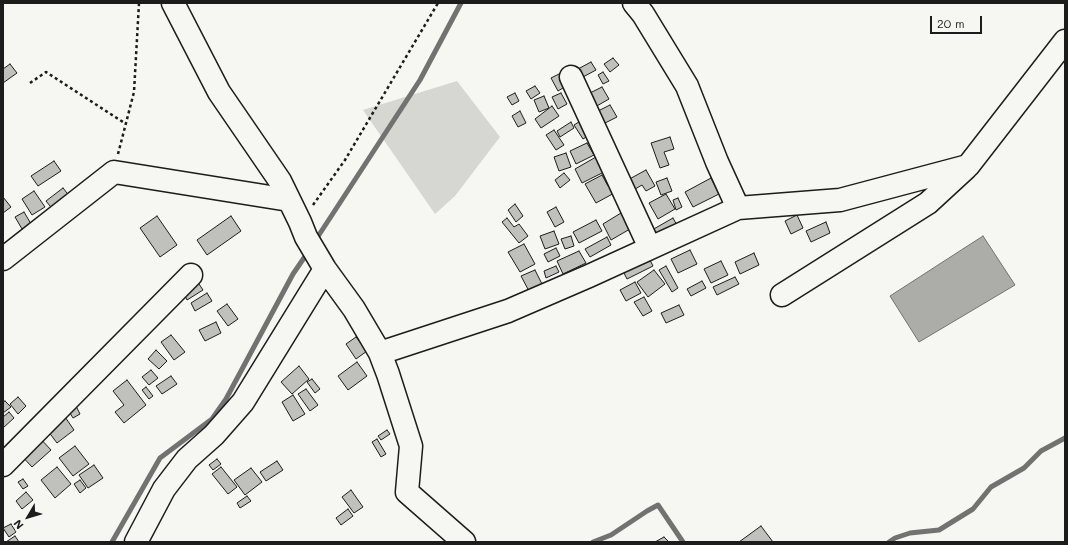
<!DOCTYPE html>
<style>
body{margin:0}
#map{position:relative;width:1068px;height:545px;overflow:hidden;background:#f6f6f2;font-family:Mali,sans-serif}
canvas{display:block}
.frame{position:absolute;inset:0;border:4px solid #1c1c1c;pointer-events:none}
.north{position:absolute;left:8px;top:497px;width:40px;height:40px;-webkit-text-stroke:3px #f6f6f2;paint-order:stroke;rotate:232deg;font-size:11px;font-weight:700;line-height:16px;text-align:center;color:#1c1c1c}
.north::after{content:'';display:block;margin:auto;width:14px;height:18px;background:#1c1c1c;clip-path:polygon(50% 0,100% 100%,50% 72%,0 100%)}
.scale{position:absolute;left:930px;top:16px;width:52px;height:18px;box-sizing:border-box;border:2px solid #1c1c1c;border-top:0;padding-left:5px;font-size:12px;line-height:14px;white-space:nowrap;color:#1c1c1c;-webkit-text-stroke:3px #f6f6f2;paint-order:stroke}
</style>
<div id="map">
<canvas width="1068" height="545"></canvas>
<div class="frame"></div>
<div class="north">N</div>
<div class="scale">20 m</div>
</div>
<script>
const ctx = document.querySelector('canvas').getContext('2d');
ctx.lineJoin = 'round';
function fillPath(path, color) { ctx.fillStyle = color; ctx.fill(path, 'evenodd'); }
const poly = rows => new Path2D(rows.map(r => 'M' + r).join(''));
function strokePath(path, color, width, dash) { ctx.strokeStyle = color; ctx.lineWidth = width; ctx.lineCap = dash ? 'butt' : 'round'; ctx.setLineDash(dash || []); ctx.stroke(path); }
fillPath(poly([
 [457,81,500,137,455,196,435,214,363,110]
]), '#d6d6d2');
const water = poly([
 [983,236,1015,285,919,342,890,296,983,236]
]);
fillPath(water, '#acaca9');
strokePath(water, '#727271', 1);
strokePath(poly([
 [315,241,420,80,461,3],
 [112,542,160,458,212,419,226,399,293,274,308,252],
 [593,542,611,535,647,511,658,505,683,542],
 [889,542,895,538,910,533,939,530,973,509,991,487,1024,468,1041,451,1065,438]
]), '#727271', 5);
const building = poly([
 [613,58,619,65,610,72,604,64,613,58],
 [591,62,596,70,583,77,578,69,591,62],
 [10,64,17,73,3,83,3,69,10,64],
 [603,72,609,81,603,84,598,75,603,72],
 [561,73,568,85,558,91,551,78,561,73],
 [535,86,540,93,531,99,526,91,535,86],
 [602,87,609,99,595,107,588,94,602,87],
 [515,93,519,101,512,105,507,97,515,93],
 [561,93,567,104,558,109,552,97,561,93],
 [544,96,549,108,539,112,534,100,544,96],
 [610,105,617,117,603,124,596,112,610,105],
 [552,106,559,116,541,128,535,119,552,106],
 [520,111,526,123,518,127,512,116,520,111],
 [582,120,591,134,583,139,574,125,582,120],
 [571,122,574,128,560,137,557,131,571,122],
 [554,130,564,145,556,150,546,135,554,130],
 [670,137,674,149,664,152,669,165,660,168,651,143,670,137],
 [587,143,594,155,576,164,570,151,587,143],
 [566,153,571,167,559,171,554,157,566,153],
 [596,157,604,172,582,183,575,169,596,157],
 [54,161,61,171,38,186,31,176,54,161],
 [646,170,655,186,646,191,642,185,630,192,624,182,646,170],
 [564,173,570,180,560,188,555,180,564,173],
 [602,175,608,186,614,183,618,191,596,203,585,184,602,175],
 [667,178,672,191,661,195,656,182,667,178],
 [711,178,719,194,693,207,685,192,711,178],
 [63,188,71,198,54,211,46,201,63,188],
 [34,191,45,207,32,215,22,199,34,191],
 [666,194,675,209,658,219,649,203,666,194],
 [3,197,11,207,3,213,3,197],
 [678,198,682,207,676,210,673,200,678,198],
 [515,204,523,216,516,222,508,210,515,204],
 [556,207,564,222,555,227,547,212,556,207],
 [24,212,34,229,25,234,15,217,24,212],
 [621,213,630,229,611,240,603,224,621,213],
 [797,215,803,228,791,234,785,221,797,215],
 [157,216,177,245,160,257,140,228,157,216],
 [231,216,241,231,207,255,197,240,231,216],
 [507,218,514,227,519,224,528,236,519,243,502,222,507,218],
 [673,218,678,227,657,238,652,230,673,218],
 [596,220,602,231,579,243,573,232,596,220],
 [826,222,830,233,811,242,806,231,826,222],
 [554,231,559,244,545,249,540,236,554,231],
 [571,236,574,246,565,249,561,239,571,236],
 [607,237,611,245,590,257,585,249,607,237],
 [524,244,535,264,520,272,508,252,524,244],
 [556,248,560,256,548,262,544,254,556,248],
 [690,250,697,264,678,273,671,259,690,250],
 [579,251,586,263,563,274,557,261,579,251],
 [754,253,759,265,740,274,735,262,754,253],
 [649,258,653,266,627,279,623,271,649,258],
 [721,261,728,275,711,283,704,269,721,261],
 [556,266,559,272,546,278,544,271,556,266],
 [666,266,678,288,672,292,659,270,666,266],
 [535,270,543,286,530,293,521,276,535,270],
 [654,270,665,284,648,297,637,282,654,270],
 [735,277,739,284,717,295,713,287,735,277],
 [197,281,203,290,187,300,182,290,197,281],
 [702,281,706,288,691,296,687,289,702,281],
 [635,282,641,293,626,301,620,290,635,282],
 [207,293,212,301,195,311,191,303,207,293],
 [644,297,652,311,643,316,634,302,644,297],
 [227,304,238,319,228,326,217,311,227,304],
 [679,305,684,315,666,323,661,313,679,305],
 [216,322,221,333,205,341,199,330,216,322],
 [171,335,185,352,174,360,161,342,171,335],
 [356,337,367,351,356,359,346,344,356,337],
 [156,350,167,361,159,369,148,359,156,350],
 [357,362,367,376,348,390,338,376,357,362],
 [299,366,309,379,292,394,281,382,299,366],
 [151,370,158,378,149,385,142,377,151,370],
 [171,376,177,384,162,394,156,386,171,376],
 [312,379,320,389,315,393,307,382,312,379],
 [127,380,146,405,124,423,115,412,124,405,113,391,127,380],
 [146,387,153,396,149,399,142,390,146,387],
 [306,389,318,405,310,411,298,394,306,389],
 [293,395,305,414,293,421,282,402,293,395],
 [18,397,26,406,18,414,10,404,18,397],
 [5,401,11,407,3,413,3,402,5,401],
 [76,406,80,414,73,418,68,410,76,406],
 [9,412,14,418,3,428,3,417,9,412],
 [63,414,74,430,57,443,45,427,63,414],
 [387,430,390,434,381,440,378,436,387,430],
 [38,436,51,450,32,467,19,453,38,436],
 [377,439,386,454,381,457,372,442,377,439],
 [75,446,89,464,73,476,59,458,75,446],
 [217,459,221,464,213,470,209,465,217,459],
 [277,461,283,470,266,481,260,472,277,461],
 [94,465,103,478,88,488,79,475,94,465],
 [57,467,71,484,55,498,41,480,57,467],
 [221,467,237,487,228,494,212,474,221,467],
 [251,468,262,482,245,495,234,480,251,468],
 [23,479,28,486,23,489,18,482,23,479],
 [80,480,86,488,80,493,74,484,80,480],
 [351,490,363,507,354,513,342,497,351,490],
 [26,492,33,500,22,509,16,501,26,492],
 [247,496,251,501,240,508,237,503,247,496],
 [348,509,353,516,341,525,336,518,348,509],
 [11,524,16,532,9,537,3,528,11,524],
 [761,526,773,542,739,542,761,526],
 [15,536,19,542,6,542,15,536],
 [664,537,669,542,655,542,664,537]
]);
fillPath(building, '#c0c0bd');
strokePath(building, '#1c1c1c', 1);
const minor = poly([
 [173,3,219,92,280,181,300,222,306,237,325,269,354,309,380,353,388,374,411,446,407,492,464,542],
 [634,3,643,14,687,86,717,162,738,208],
 [571,77,650,248],
 [3,259,114,172,289,200],
 [782,295,928,203,966,168],
 [380,353,508,311,589,276,738,208,840,200,968,166,1065,41],
 [3,465,191,275],
 [136,542,164,489,187,459,214,435,243,402,325,269]
]);
strokePath(minor, '#1c1c1c', 25);
strokePath(poly([
 [30,83,46,72,126,124],
 [118,154,134,92,139,3],
 [313,205,345,160,438,3]
]), '#1c1c1c', 2.5, [3, 3]);
strokePath(minor, '#f6f6f2', 22);
</script>
